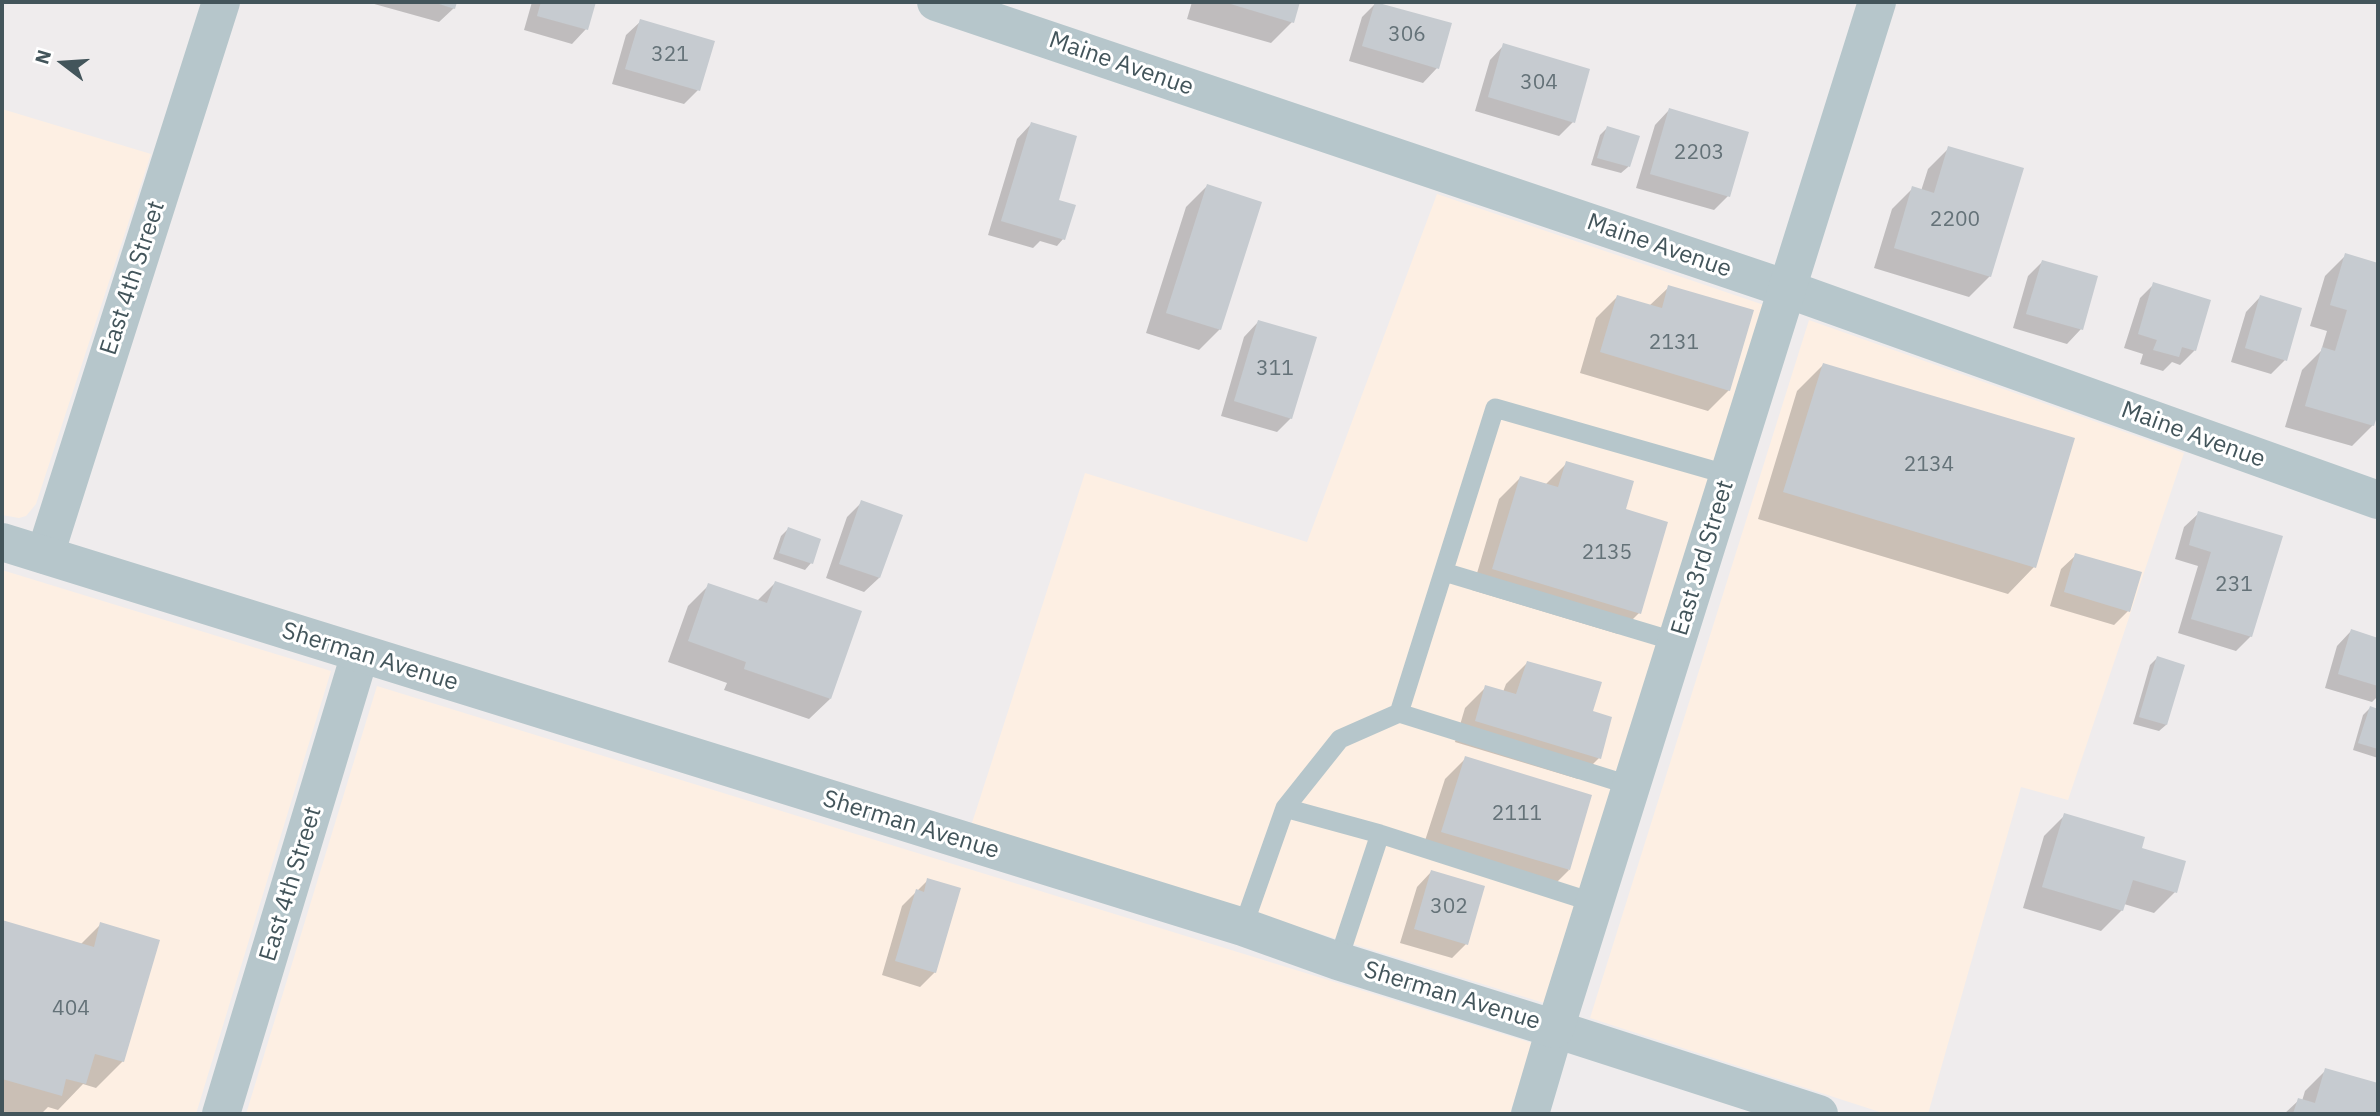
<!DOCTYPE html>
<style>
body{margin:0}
#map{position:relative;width:2380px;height:1116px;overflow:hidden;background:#efeced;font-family:"IBM Plex Sans",sans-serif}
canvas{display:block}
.frame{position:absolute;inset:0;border:4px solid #43555b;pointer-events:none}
.north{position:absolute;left:28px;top:28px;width:70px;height:70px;-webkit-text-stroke:5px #fff;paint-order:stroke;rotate:287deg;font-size:19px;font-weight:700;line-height:28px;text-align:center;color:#43555b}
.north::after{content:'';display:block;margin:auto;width:24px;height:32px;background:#43555b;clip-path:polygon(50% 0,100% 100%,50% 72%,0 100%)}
</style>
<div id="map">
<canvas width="2380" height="1116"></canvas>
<div class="frame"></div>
<div class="north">N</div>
</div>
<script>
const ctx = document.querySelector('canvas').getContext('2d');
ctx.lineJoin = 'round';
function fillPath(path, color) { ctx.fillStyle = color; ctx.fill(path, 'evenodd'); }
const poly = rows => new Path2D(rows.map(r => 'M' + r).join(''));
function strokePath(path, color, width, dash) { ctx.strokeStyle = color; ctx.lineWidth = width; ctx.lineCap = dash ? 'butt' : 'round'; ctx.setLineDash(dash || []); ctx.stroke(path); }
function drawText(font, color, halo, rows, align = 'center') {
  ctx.font = font + ' "IBM Plex Sans",sans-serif'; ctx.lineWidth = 6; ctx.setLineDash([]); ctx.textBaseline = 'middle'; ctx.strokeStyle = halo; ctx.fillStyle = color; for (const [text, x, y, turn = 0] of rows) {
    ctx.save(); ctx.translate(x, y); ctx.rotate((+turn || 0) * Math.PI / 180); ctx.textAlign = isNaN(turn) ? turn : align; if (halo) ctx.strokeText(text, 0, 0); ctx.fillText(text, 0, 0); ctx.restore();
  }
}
fillPath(poly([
 [2,109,151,154,36,504,26,516,19,518,2,515],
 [1437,194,1764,305,1544,1003,971,826,1085,473,1307,542],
 [1809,320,2184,453,2068,800,2021,787,1928,1114,1886,1114,1590,1018],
 [2,570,331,671,196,1114,2,1114],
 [377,686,1532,1043,1510,1114,246,1114]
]), '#fdefe3');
fillPath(poly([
 [367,2,455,2,454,8,439,22],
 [532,2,594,2,586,29,572,44,524,30],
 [1192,2,1298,2,1292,22,1271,43,1187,19],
 [1376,3,1437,68,1423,83,1349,61,1362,17],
 [641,21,698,90,684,104,612,84,626,35],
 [1504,45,1573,122,1559,136,1475,111,1490,60],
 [1669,110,1728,196,1714,210,1636,188,1655,125],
 [1031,124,1057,201,1063,239,1057,246,1040,241,1033,248,988,235,1017,139],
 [1607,128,1637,137,1628,167,1621,173,1591,165,1600,135],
 [1949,148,1990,276,1969,297,1874,268,1892,209,1913,188,1921,191,1928,169],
 [1207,186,1220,329,1199,350,1146,333,1186,207],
 [2346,255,2378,264,2378,406,2373,425,2352,446,2285,427,2302,370,2321,351,2327,331,2310,326,2325,276],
 [2042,262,2081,329,2067,344,2013,328,2028,276],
 [2154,284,2195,350,2180,365,2172,362,2163,371,2140,364,2143,354,2124,348,2140,298],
 [1669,287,1729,390,1708,411,1580,373,1596,318,1617,297,1649,306],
 [2260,297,2285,360,2271,374,2231,362,2246,312],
 [1258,322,1291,418,1277,432,1221,416,1244,337],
 [1823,365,2034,567,2008,594,1758,519,1797,391],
 [1567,463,1624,510,1639,613,1618,634,1472,590,1499,499,1520,478,1546,484],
 [862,502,879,578,864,592,826,578,847,517],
 [2199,513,2251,636,2236,651,2178,633,2198,566,2175,559,2184,527],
 [788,529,811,563,805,570,773,559,781,536],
 [2076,555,2128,611,2114,625,2050,606,2061,569],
 [775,583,830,699,809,719,724,690,727,683,668,662,688,606,709,585,757,601],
 [2351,631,2378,640,2378,696,2372,702,2325,688,2337,646],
 [2157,658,2166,725,2159,731,2133,724,2150,665],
 [1527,663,1591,713,1599,758,1578,779,1455,742,1465,708,1486,687,1503,692,1506,684],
 [2370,708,2378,711,2378,758,2353,750,2363,715],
 [1466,758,1569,870,1548,891,1421,853,1445,779],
 [2065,815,2140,849,2175,892,2154,913,2124,904,2122,910,2101,931,2023,908,2044,836],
 [1431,872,1466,944,1452,958,1400,943,1417,887],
 [928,880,935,972,920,987,882,975,902,906],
 [2,921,80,945,101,924,123,1061,96,1088,83,1084,58,1110,48,1107,41,1114,2,1113],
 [2326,1070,2378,1085,2378,1105,2375,1114,2284,1114,2299,1100,2302,1101,2305,1091]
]), '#0003');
fillPath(poly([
 [433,2,457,2,455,9],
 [541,2,596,2,588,30,537,16],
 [1224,2,1300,2,1294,23],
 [1375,2,1452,23,1439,69,1362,46],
 [640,19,715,41,700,91,625,69],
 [1503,43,1590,69,1575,123,1488,97],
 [1669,108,1749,132,1730,197,1650,174],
 [1031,122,1077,136,1059,200,1076,205,1065,240,1001,221],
 [1607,126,1640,136,1630,167,1597,158],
 [1948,146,2024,168,1991,277,1894,248,1912,186,1934,193],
 [1207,184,1262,202,1221,330,1166,313],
 [2345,253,2378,263,2378,413,2374,426,2305,406,2322,347,2335,351,2347,310,2330,305],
 [2042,260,2098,276,2083,330,2026,314],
 [2153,282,2211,300,2196,351,2182,347,2179,357,2153,350,2157,340,2138,334],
 [1668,285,1754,310,1730,391,1600,352,1617,295,1662,308],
 [2260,295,2302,308,2287,361,2245,348],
 [1258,320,1317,337,1292,419,1234,401],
 [1823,363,2075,438,2036,568,1783,492],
 [1566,461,1634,481,1626,509,1668,522,1641,614,1492,569,1520,476,1558,487],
 [861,500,903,515,880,578,839,564],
 [2198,511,2283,536,2252,637,2191,619,2211,552,2189,545],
 [788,527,821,539,813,564,779,553],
 [2075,553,2142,572,2130,612,2064,592],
 [775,581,862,611,831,699,744,669,746,662,688,641,708,583,767,603],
 [2351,629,2378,638,2378,686,2338,674],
 [2157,656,2185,665,2167,725,2139,717],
 [1527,661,1602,682,1593,711,1612,717,1601,759,1475,721,1485,685,1516,694],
 [2370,706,2378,709,2378,749,2358,743],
 [1465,756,1592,795,1570,870,1441,832],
 [2064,813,2145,837,2142,848,2186,861,2177,893,2133,880,2123,911,2042,887],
 [1431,870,1485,886,1468,945,1414,929],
 [927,878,961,888,936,973,895,961,916,889,924,892],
 [2,920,94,947,100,922,160,940,124,1062,95,1054,86,1084,66,1079,62,1096,2,1079],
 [2325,1068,2378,1083,2377,1114,2293,1114,2298,1098,2315,1103]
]), '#c6cbd0');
strokePath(poly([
 [1444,572,1677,642],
 [1399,713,1632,786],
 [1285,808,1380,834],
 [1243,927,1285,808,1340,739,1399,713,1495,408,1729,475],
 [1338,961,1380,834,1595,903]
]), '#b6c6cb', 19);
strokePath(poly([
 [936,2,1787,289,2378,500],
 [45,555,221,2],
 [221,1114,360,654],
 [1530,1114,1555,1029,1819,1114]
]), '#b6c6cb', 38);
strokePath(poly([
 [2,542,1243,927,1338,961,1555,1029,1877,2]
]), '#b6c6cb', 38);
drawText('21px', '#647278', null, [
 ["306",1407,35],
 ["321",670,55],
 ["304",1539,83],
 ["2203",1699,153],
 ["2200",1955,220],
 ["2131",1674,343],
 ["311",1275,369],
 ["2134",1929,465],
 ["2135",1607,553],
 ["231",2234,585],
 ["2111",1517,814],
 ["302",1449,907],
 ["404",71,1009]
]);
drawText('24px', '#43555b', '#fff', [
 ["Maine Avenue",1121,64,19],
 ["Maine Avenue",1659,246,19],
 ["East 4th Street",133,278,-72],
 ["Maine Avenue",2193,435,20],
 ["East 3rd Street",1703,558,-73],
 ["Sherman Avenue",370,657,17],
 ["Sherman Avenue",911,825,17],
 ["East 4th Street",291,884,-73],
 ["Sherman Avenue",1452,996,17]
]);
</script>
